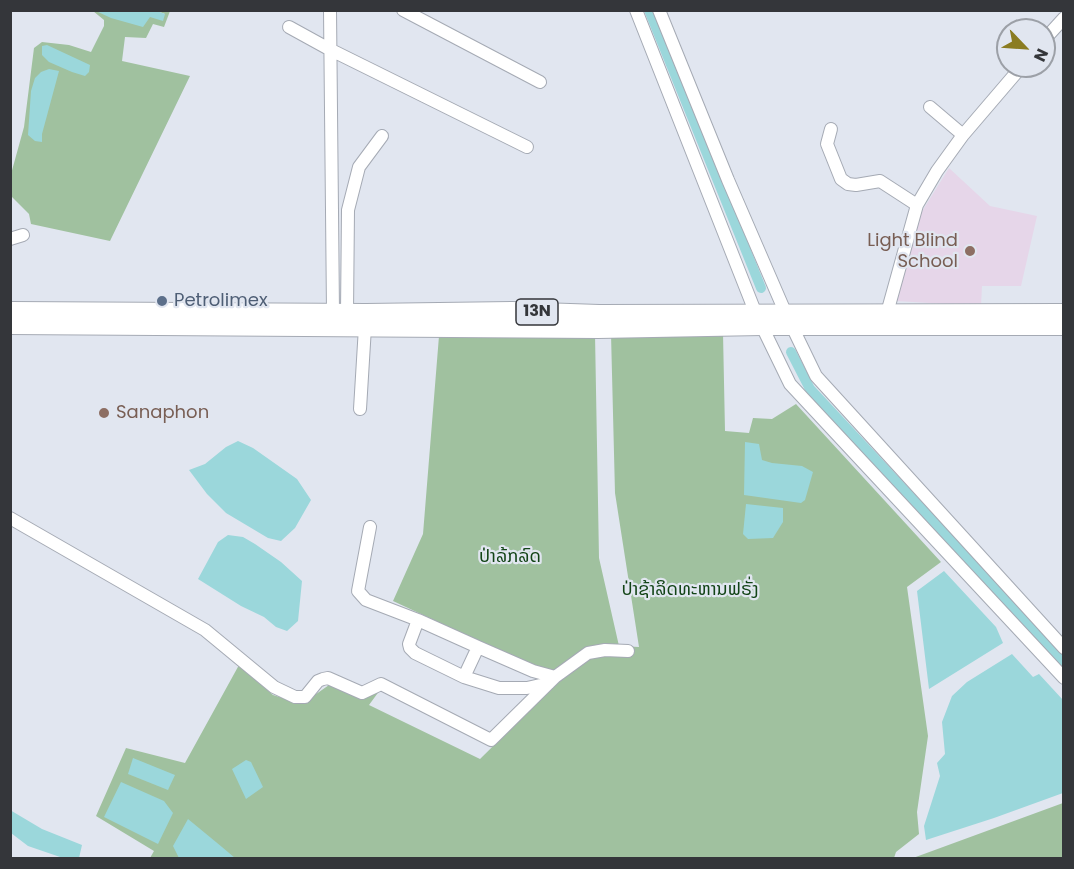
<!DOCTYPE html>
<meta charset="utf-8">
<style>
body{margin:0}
#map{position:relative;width:1074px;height:869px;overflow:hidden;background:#e1e6f0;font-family:Poppins,sans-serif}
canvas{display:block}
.frame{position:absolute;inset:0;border:12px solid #34363a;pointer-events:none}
.north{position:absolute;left:996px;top:18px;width:60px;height:60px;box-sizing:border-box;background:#e1e6f0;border:2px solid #9ca0a7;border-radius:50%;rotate:115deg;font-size:16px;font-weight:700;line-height:24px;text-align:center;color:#34363a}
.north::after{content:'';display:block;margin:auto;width:21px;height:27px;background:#8b7c21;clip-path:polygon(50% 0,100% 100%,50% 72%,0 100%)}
</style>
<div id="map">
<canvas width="1074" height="869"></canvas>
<div class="frame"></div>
<div class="north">N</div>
</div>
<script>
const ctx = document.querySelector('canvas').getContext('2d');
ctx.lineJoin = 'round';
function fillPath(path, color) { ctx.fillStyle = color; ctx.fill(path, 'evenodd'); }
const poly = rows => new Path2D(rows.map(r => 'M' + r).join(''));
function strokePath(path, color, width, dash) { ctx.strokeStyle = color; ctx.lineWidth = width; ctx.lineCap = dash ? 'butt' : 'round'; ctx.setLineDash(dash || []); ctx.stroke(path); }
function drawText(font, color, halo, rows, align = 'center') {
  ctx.font = font + ' Poppins,"Noto Sans Lao",sans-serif'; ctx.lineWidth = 4.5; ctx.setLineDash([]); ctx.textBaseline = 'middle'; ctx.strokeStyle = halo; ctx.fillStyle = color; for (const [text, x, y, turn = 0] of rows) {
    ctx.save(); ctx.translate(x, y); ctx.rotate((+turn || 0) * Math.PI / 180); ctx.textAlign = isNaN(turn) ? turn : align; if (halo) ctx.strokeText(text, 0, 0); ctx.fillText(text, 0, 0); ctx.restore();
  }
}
fillPath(poly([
 [949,168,990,206,1037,216,1021,286,982,286,981,306,896,301,921,213]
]), '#e6d6e9');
fillPath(poly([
 [93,11,150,17,165,14,157,11,170,11,164,27,153,24,146,38,125,37,122,61,190,76,110,241,31,224,29,214,11,196,11,174,24,127,34,48,42,42,69,45,91,52,104,26,104,20],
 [723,333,725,431,749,433,753,418,772,419,796,404,941,562,907,587,928,736,917,812,919,834,896,852,894,858,150,858,154,851,96,816,126,748,185,763,239,665,273,695,302,704,329,685,380,690,369,705,480,759,556,684,552,675,393,601,423,534,439,336,595,334,599,558,619,646,639,647,615,493,611,334],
 [1063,803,1063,858,913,858]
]), '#a0c19f');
fillPath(poly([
 [157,11,165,14,163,21,150,17,143,27,111,18,96,11],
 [47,45,90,65,89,72,85,76,72,72,49,62,42,55,42,46],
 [49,69,59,71,42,134,42,142,35,141,28,135,31,91,35,78,41,72],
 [238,441,253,448,297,479,311,500,295,528,281,541,268,538,226,513,207,494,189,470,205,464,226,447],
 [745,442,759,444,762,460,772,463,802,466,813,472,805,500,801,503,744,495],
 [746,504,783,508,783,522,773,538,748,539,743,534],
 [228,535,243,537,255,544,281,562,302,581,298,621,287,631,276,627,264,617,241,606,198,579,218,542],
 [944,571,996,627,1003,643,929,689,917,591],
 [1012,654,1033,677,1039,674,1063,700,1063,793,994,818,926,840,924,826,940,776,937,763,945,754,942,722,952,696,967,682],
 [133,758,175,775,168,790,128,774],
 [246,760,251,762,263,787,246,799,232,769],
 [121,782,164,801,173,813,158,844,104,817],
 [10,810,42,829,82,845,79,858,63,858,28,846,11,833],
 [188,819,222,847,235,858,179,858,173,846]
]), '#9bd7db');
strokePath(poly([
 [649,10,761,288],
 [791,352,810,389,1064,662]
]), '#9bd7db', 10);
const minor = poly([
 [330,10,333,312],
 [403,10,540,82],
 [636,10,756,314,790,384,1064,678],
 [659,10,728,180,786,314,816,376,1064,648],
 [289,27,329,49,527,147],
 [1044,40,1064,18],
 [930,107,963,135],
 [831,129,827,144,841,179,848,184,856,185,880,181,917,205],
 [10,239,23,235],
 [347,312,348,210,359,167,382,136],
 [887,313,917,205,937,171,963,135,1022,66],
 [360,409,365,327],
 [10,518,205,630,274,687,295,697,305,697,318,681,323,679,328,678,362,693,381,684,491,740,555,677,588,653,605,650,628,651],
 [370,527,358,591,366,600,418,620],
 [464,677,415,653,410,648,409,644,418,620,478,647],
 [549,683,527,688,499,688,464,677,478,647,533,671,555,677]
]);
const highway = poly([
 [10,311,366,313,512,311,599,314,1064,313],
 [10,325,598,329,762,326,1064,326]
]);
strokePath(minor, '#a5aab4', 14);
strokePath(highway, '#a5aab4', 20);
strokePath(minor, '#fff', 12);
strokePath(highway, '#fff', 18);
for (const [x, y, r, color] of [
 [970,251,6,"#8d6e63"],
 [162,301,6,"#5c6f8a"],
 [104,413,6,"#8d6e63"]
]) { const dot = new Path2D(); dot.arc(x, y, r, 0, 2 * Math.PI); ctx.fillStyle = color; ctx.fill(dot); strokePath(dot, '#e1e6f0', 2); }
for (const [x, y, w] of [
 [537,312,42]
]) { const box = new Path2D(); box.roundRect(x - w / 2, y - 13, w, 26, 4.5); ctx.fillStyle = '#e1e6f0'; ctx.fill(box); strokePath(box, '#34363a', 1.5); }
drawText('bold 16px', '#34363a', null, [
 ["13N",537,312]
]);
drawText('18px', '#785e54', '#e1e6f0', [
 ["Light Blind",958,241],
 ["School",958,262],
 ["Sanaphon",116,413,"left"]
], 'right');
drawText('18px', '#4e5e75', '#e1e6f0', [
 ["Petrolimex",174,301]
], 'left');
drawText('18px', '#124416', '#e1e6f0', [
 ["ປ່າລ້ກລົດ",510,557],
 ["ປ່າຊ້າລິດທະຫານຟຣັ່ງ",690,590]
]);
</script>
